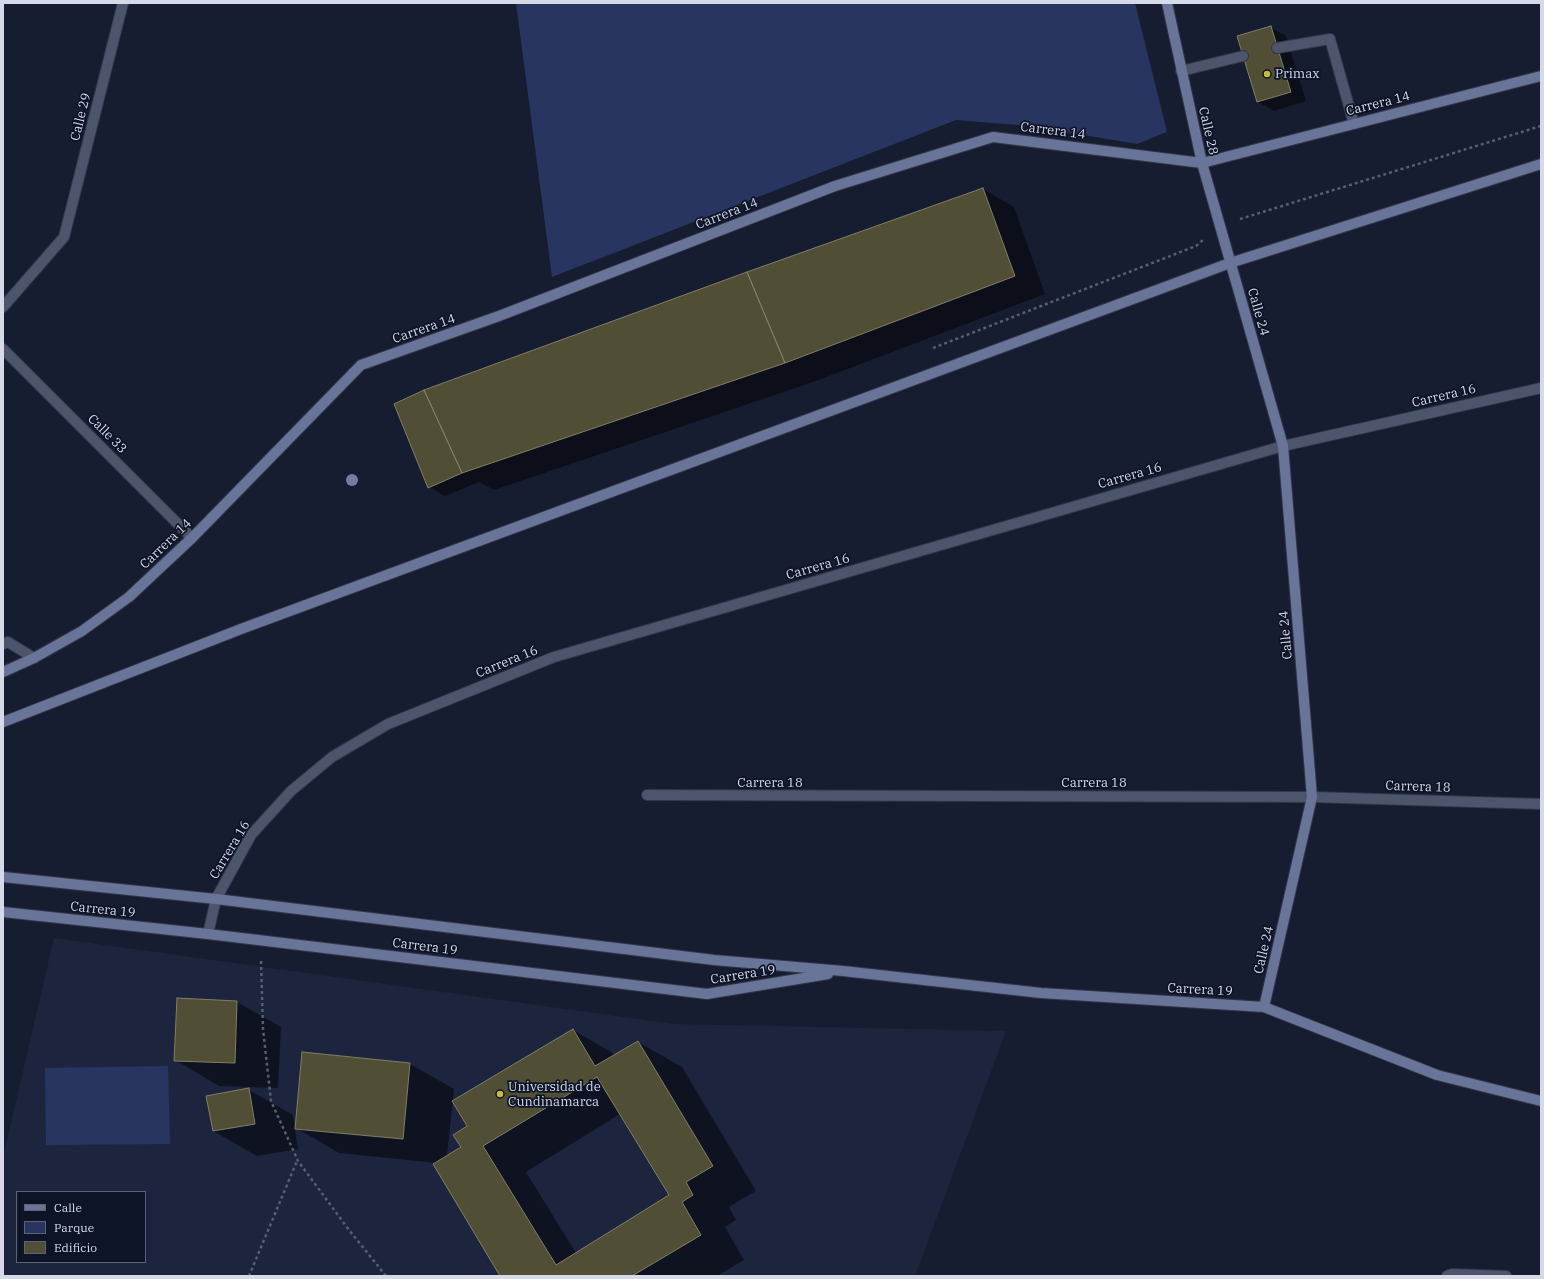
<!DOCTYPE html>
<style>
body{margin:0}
#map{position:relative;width:1544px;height:1279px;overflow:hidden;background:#171d31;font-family:"IBM Plex Serif",serif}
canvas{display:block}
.frame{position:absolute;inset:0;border:4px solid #d6dae8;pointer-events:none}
.legend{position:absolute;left:16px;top:1191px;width:130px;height:72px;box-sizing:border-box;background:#0e1427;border:1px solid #5e6374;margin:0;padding:5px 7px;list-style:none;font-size:12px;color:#d6dae8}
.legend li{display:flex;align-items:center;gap:8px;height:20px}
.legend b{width:20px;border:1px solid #5e6374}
</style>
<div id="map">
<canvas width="1544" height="1279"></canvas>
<div class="frame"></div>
<ul class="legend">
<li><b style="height:5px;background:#687498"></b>Calle</li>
<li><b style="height:11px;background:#293561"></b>Parque</li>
<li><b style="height:11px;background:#504f36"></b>Edificio</li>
</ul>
</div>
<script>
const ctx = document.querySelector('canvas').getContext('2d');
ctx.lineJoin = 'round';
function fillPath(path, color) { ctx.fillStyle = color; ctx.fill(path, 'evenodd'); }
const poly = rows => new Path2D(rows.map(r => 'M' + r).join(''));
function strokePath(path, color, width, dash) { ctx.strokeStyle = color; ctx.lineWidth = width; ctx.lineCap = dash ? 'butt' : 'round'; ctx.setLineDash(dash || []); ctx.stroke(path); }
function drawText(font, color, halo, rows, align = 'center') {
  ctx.font = font + ' "IBM Plex Serif",serif'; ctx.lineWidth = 3.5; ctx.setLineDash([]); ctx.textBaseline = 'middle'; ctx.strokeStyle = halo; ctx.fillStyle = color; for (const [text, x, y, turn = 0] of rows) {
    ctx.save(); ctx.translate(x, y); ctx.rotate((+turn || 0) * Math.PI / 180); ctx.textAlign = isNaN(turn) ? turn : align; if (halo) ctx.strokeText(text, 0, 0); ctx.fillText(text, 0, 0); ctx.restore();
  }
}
fillPath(poly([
 [54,938,673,1024,1006,1031,915,1276,3,1276,3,1158],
 [17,1192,145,1192,145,1262,17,1262]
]), '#1d253e');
fillPath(poly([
 [516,3,1135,3,1167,132,1137,144,1030,126,956,120,552,277],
 [168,1066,170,1144,46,1145,45,1068]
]), '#293561');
fillPath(poly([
 [1270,27,1286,36,1306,101,1274,111,1258,102],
 [983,189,1014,207,1045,294,816,381,494,490,479,482,445,496,429,487],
 [178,999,237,1002,281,1027,278,1088,219,1086,175,1060],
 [573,1030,616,1055,638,1042,682,1067,756,1191,729,1207,736,1220,725,1227,744,1260,717,1276,501,1276,437,1163,339,1153,296,1128,303,1053,410,1064,454,1089,447,1156,462,1147,469,1127],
 [620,1114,670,1195,576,1253,526,1172],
 [249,1090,293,1115,298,1149,257,1156,213,1131]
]), '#0007');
const building = poly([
 [1271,26,1291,92,1257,102,1237,36,1271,26],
 [983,188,1015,276,785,363,747,272,983,188],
 [747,272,785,363,462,473,424,390,747,272],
 [424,390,462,473,428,488,394,404,424,390],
 [177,998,237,1001,235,1063,174,1061,177,998],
 [573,1029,595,1066,638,1041,713,1166,686,1182,693,1195,682,1202,701,1235,632,1276,500,1276,433,1164,461,1147,453,1135,467,1126,452,1101,573,1029],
 [597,1077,669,1195,556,1265,483,1146,597,1077],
 [302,1052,410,1063,403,1139,295,1129,302,1052],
 [249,1088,255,1124,213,1131,206,1096,249,1088]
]);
fillPath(building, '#504f36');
strokePath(building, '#807f64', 1);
const lane = poly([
 [1277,48,1330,39,1354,124],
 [1181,71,1243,56],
 [1447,1276,1452,1274,1506,1276]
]);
const street = poly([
 [3,307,64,237,123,3],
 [3,349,192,538],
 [3,644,8,642,34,658],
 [647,795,1312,797,1541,804],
 [208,934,216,899,251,835,291,791,332,757,388,724,554,657,1283,446,1541,388]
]);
const secondary = poly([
 [1167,3,1202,163,1283,446,1312,797,1264,1007],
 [3,672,34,658,82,631,129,597,192,538,361,365,499,316,835,186,993,137,1202,163,1541,76],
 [3,722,241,629,1230,263,1541,164],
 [3,877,216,899,714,960,843,971,1041,993,1264,1007,1437,1075,1541,1101],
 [3,912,208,934,707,994,828,974]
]);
strokePath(lane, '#32374b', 12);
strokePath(street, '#32374b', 12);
strokePath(secondary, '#32374b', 12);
strokePath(poly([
 [1240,219,1541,126],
 [933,348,1196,246,1203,240],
 [261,961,263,1029,271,1101,298,1161,349,1230,386,1276],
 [249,1276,297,1161]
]), '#585d6f', 2.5, [3, 3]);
strokePath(lane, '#4d556c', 10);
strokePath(street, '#4d556c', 10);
strokePath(secondary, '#687498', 10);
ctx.fillStyle = '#737ea2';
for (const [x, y] of [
 [352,480]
]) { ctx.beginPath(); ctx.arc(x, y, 6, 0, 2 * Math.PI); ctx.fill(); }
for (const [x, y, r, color] of [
 [1267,74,4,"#c3bd3e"],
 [500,1094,4,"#c3bd3e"]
]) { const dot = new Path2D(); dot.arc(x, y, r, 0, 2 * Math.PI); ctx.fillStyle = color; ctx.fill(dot); strokePath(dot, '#0e1427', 1.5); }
drawText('13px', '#d6dae8', '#0e1427', [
 ["Primax",1275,74],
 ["Universidad de",508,1087],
 ["Cundinamarca",508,1102]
], 'left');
drawText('13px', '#d6dae8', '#0e1427', [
 ["Carrera 14",1378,104,-14],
 ["Calle 29",81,117,-76],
 ["Carrera 14",1053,131,7],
 ["Calle 28",1208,131,77],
 ["Carrera 14",727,214,-21],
 ["Calle 24",1258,312,74],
 ["Carrera 14",424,329,-19],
 ["Carrera 16",1444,396,-13],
 ["Calle 33",107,434,45],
 ["Carrera 16",1130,476,-16],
 ["Carrera 14",166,544,-44],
 ["Carrera 16",818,567,-16],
 ["Calle 24",1286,635,-95],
 ["Carrera 16",507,662,-22],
 ["Carrera 18",770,783],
 ["Carrera 18",1094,783],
 ["Carrera 18",1418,787,2],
 ["Carrera 16",230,850,-59],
 ["Carrera 19",103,910,6],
 ["Carrera 19",425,947,7],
 ["Calle 24",1264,950,-77],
 ["Carrera 19",743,975,-9],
 ["Carrera 19",1200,990,3]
]);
</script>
